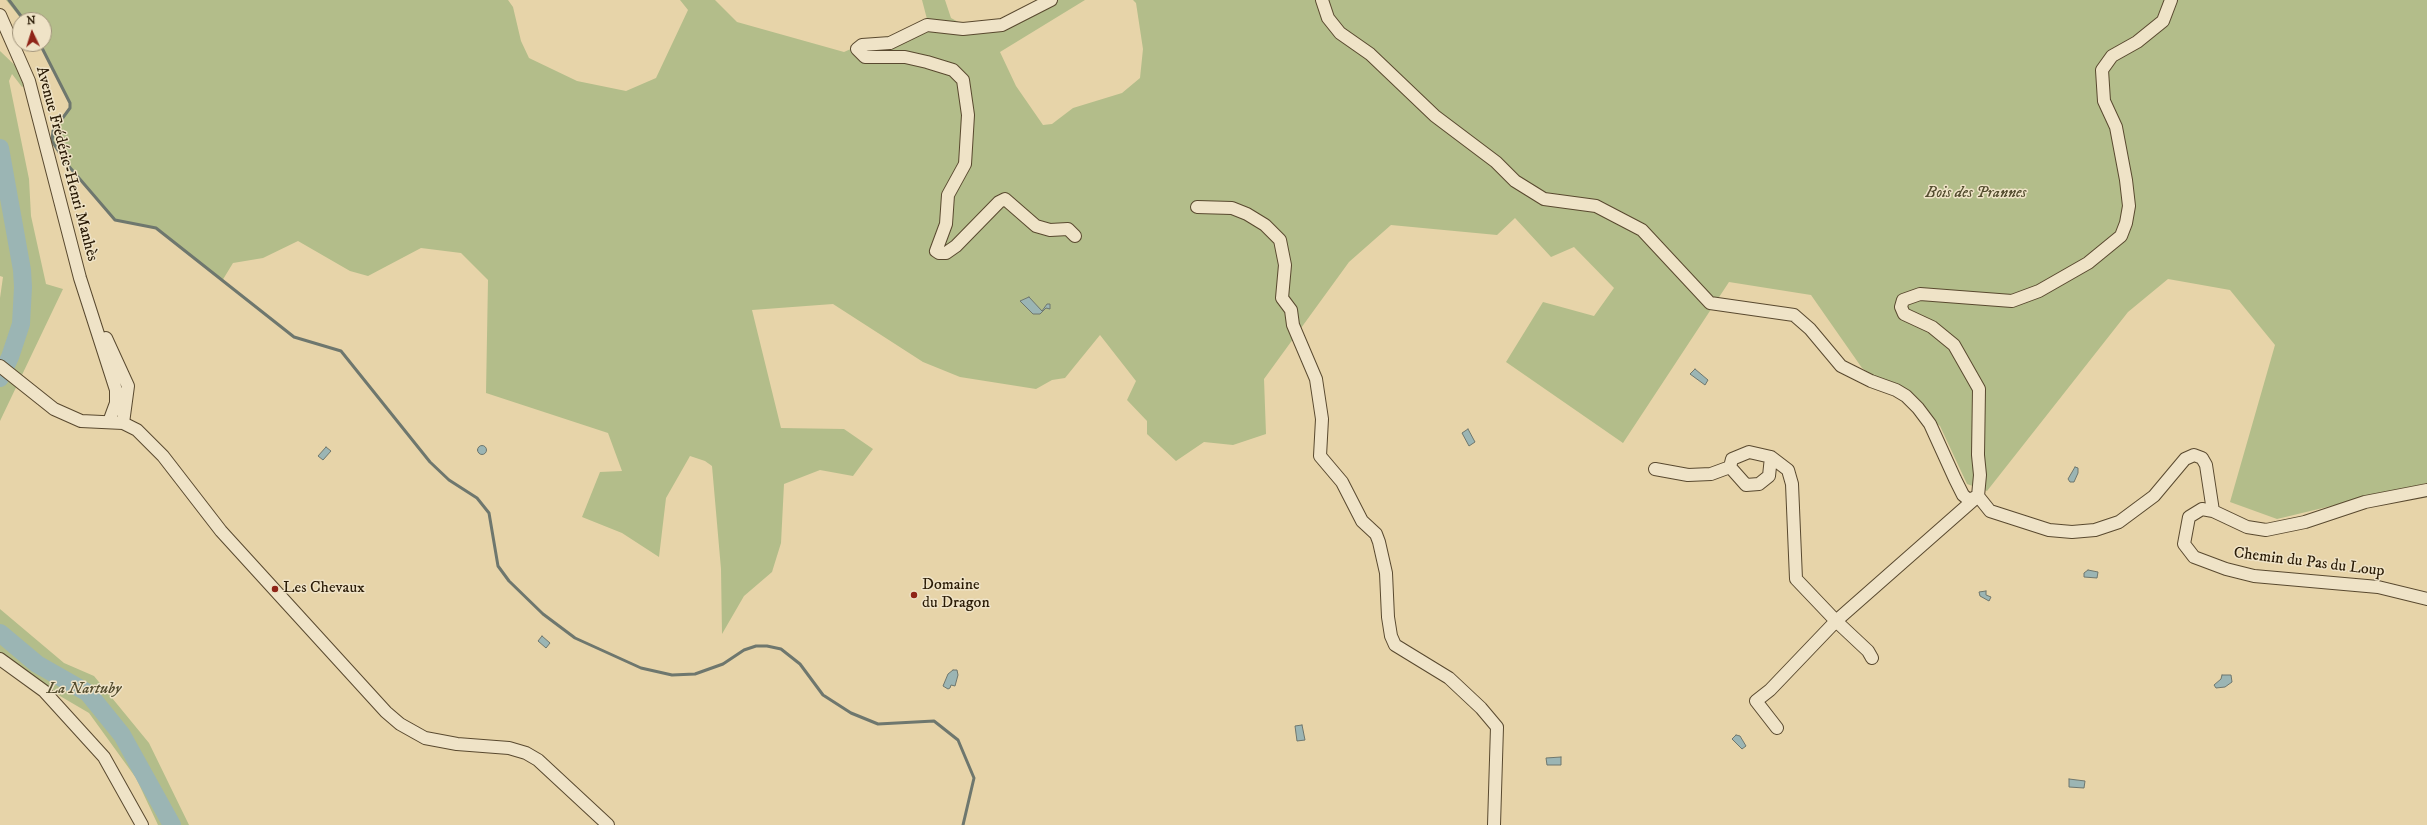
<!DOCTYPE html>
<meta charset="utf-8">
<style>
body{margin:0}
#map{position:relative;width:2427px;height:825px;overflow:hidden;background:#e7d4a9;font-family:"IM FELL DW Pica",serif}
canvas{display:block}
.north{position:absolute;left:12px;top:12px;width:40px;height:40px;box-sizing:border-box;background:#efe3c7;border:1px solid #a0937a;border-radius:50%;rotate:356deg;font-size:11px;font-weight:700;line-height:16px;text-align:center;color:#2a1b06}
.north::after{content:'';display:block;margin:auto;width:14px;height:18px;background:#8f2418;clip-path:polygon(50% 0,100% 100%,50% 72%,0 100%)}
</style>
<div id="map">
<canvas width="2427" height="825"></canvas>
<div class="north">N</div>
</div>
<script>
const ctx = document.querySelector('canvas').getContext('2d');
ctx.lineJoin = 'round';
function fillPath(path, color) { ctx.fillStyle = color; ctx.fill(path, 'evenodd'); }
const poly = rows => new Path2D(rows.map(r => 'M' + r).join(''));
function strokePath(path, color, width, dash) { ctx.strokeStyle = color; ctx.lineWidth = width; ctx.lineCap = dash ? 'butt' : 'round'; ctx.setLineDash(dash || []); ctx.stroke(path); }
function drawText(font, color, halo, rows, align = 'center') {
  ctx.font = font + ' "IM FELL DW Pica",serif'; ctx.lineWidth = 3; ctx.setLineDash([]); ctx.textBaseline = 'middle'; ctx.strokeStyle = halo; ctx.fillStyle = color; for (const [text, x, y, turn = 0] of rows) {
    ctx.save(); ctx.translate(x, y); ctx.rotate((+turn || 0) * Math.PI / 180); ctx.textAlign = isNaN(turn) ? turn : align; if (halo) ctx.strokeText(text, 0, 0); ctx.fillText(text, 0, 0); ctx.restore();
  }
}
fillPath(poly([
 [6,0,508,0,513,7,521,41,529,58,577,81,626,91,656,78,688,10,680,0,715,0,737,22,844,52,871,40,899,34,927,19,922,0,945,0,951,18,964,25,1001,21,1043,0,1085,0,1000,52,1016,86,1043,125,1052,124,1073,108,1122,93,1140,78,1143,49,1136,3,1133,0,2427,0,2427,483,2277,519,2230,502,2275,345,2230,290,2168,279,2128,312,1987,491,1967,484,1940,426,1862,368,1811,295,1729,282,1623,443,1506,362,1543,302,1594,316,1614,288,1574,247,1551,257,1515,218,1497,235,1391,225,1349,262,1264,379,1266,434,1233,445,1204,442,1176,461,1147,434,1147,421,1127,400,1136,381,1100,335,1065,378,1052,380,1036,389,960,377,923,362,833,304,752,310,781,428,844,429,873,449,853,476,820,470,784,484,781,543,772,572,744,596,722,634,721,569,712,466,705,461,690,456,666,498,659,557,622,533,582,517,600,472,622,471,608,433,486,393,488,280,461,253,421,248,368,276,350,271,298,241,263,258,233,263,222,281,156,228,115,220,66,163,52,141,53,131,70,108,70,103,40,44,44,44,44,20,22,20],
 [0,51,24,74,25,85,22,87,12,74,9,81,29,179,31,216,46,284,63,289,0,421,0,298,3,277,0,276],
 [0,609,64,663,94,676,149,743,189,825,158,825,136,778,89,713,60,696,0,654]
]), '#b3bd8a');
const water = poly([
 [1029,297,1042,311,1047,304,1050,304,1050,309,1046,308,1040,314,1033,314,1020,301,1029,297],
 [1695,369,1708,380,1705,385,1690,374,1695,369],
 [1468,429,1475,442,1469,446,1462,433,1468,429],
 '477.5 450a4.5 4.5 0 1 1 9 0a4.5 4.5 0 1 1-9 0Z',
 [326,447,331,451,323,460,318,456,326,447],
 [2075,467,2078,468,2078,473,2074,482,2070,482,2068,479,2075,467],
 [2088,570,2098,572,2097,578,2084,577,2084,573,2088,570],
 [1986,591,1986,595,1991,597,1989,601,1980,596,1979,592,1986,591],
 [542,636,550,643,546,648,538,641,542,636],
 [953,670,957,670,958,675,955,686,951,685,950,688,948,689,943,686,948,674,953,670],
 [2222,675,2231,675,2232,682,2225,687,2216,688,2214,685,2221,679,2222,675],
 [1302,725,1305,740,1297,741,1295,726,1302,725],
 [1736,735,1740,736,1746,746,1742,749,1732,739,1736,735],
 [1561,757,1561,765,1547,765,1546,758,1561,757],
 [2069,779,2085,781,2084,788,2069,787,2069,779]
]);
fillPath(water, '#9bb5b4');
strokePath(water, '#6e776e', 1);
strokePath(poly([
 [9,0,24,20],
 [40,44,70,103,70,108,53,131,52,141,66,163,115,220,156,228,294,337,341,351,430,462,449,480,477,498,489,513,498,566,509,581,543,614,575,638,641,668,672,675,695,674,723,664,744,650,756,646,767,646,781,649,800,664,823,695,851,713,878,724,934,721,958,740,974,778,963,825]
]), '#6e776e', 3);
strokePath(poly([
 [0,148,22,270,23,287,21,324,10,357,0,378],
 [0,633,37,664,88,693,122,735,172,825]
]), '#9bb5b4', 18);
const minor = poly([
 [1051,0,1002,25,963,29,927,25,890,43,862,45,857,49,865,57,905,57,927,62,953,70,963,80,968,115,965,164,948,195,946,224,936,251,939,253,946,253,956,246,999,202,1005,199,1036,226,1050,230,1068,229,1075,236],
 [1322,0,1328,18,1340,33,1370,54,1435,116,1496,162,1515,181,1544,199,1596,206,1642,230,1710,303,1794,315,1810,329,1841,366,1871,381,1896,390,1906,396,1918,408,1930,424,1955,479,1963,495,1969,500,1978,496,1990,511,2049,530,2072,532,2095,530,2119,522,2154,496,2185,459,2194,455,2202,458,2206,465,2213,511],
 [0,15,29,81,80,278,116,390,116,403,109,422],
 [1197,207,1232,208,1247,214,1265,225,1280,240,1285,265,1282,298,1291,310,1293,325,1316,379,1322,419,1320,456,1342,482,1362,521,1376,534,1379,542,1386,573,1388,617,1391,636,1395,645,1449,678,1481,708,1497,727,1494,825],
 [106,338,128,386,123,423],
 [0,366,54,409,81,421,123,423,137,430,163,456,221,531,386,712,400,724,425,738,457,744,509,748,526,753,538,760,608,825],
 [1771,457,1769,476,1759,484,1746,485,1730,467,1732,459,1749,452,1771,457,1788,470,1792,484,1796,579,1836,621,1978,496,1980,475,1978,455,1979,389,1954,345,1932,327,1904,314,1901,307,1903,300,1920,294,2012,301,2039,291,2088,263,2121,236,2126,223,2129,206,2126,180,2116,127,2104,101,2102,70,2112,56,2137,42,2163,21,2171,0],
 [1655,469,1688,475,1711,474,1730,467],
 [2427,490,2365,502,2305,522,2266,530,2247,527,2213,511,2202,509,2189,517,2184,544,2194,557,2226,569,2254,576,2378,587,2427,599],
 [0,659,44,691,104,757,142,825],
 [1777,728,1756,701,1770,690,1836,621,1868,651,1872,658]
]);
strokePath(minor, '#59492f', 14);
strokePath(minor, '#efe3c7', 12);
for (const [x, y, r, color] of [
 [275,589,4,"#8f2418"],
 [914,595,4,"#8f2418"]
]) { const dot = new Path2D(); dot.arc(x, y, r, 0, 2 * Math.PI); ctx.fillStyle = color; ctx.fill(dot); strokePath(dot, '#efe3c7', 1.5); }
drawText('16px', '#2a1b06', '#efe3c7', [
 ["Avenue Frédéric-Henri Manhès",66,164,75],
 ["Chemin du Pas du Loup",2309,563,7]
]);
drawText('italic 16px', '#534c2e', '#efe3c7', [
 ["Bois des Prannes",1976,194],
 ["La Nartuby",84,690]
]);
drawText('16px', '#2a1b06', '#efe3c7', [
 ["Domaine",922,586],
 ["du Dragon",922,604],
 ["Les Chevaux",283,589]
], 'left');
</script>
